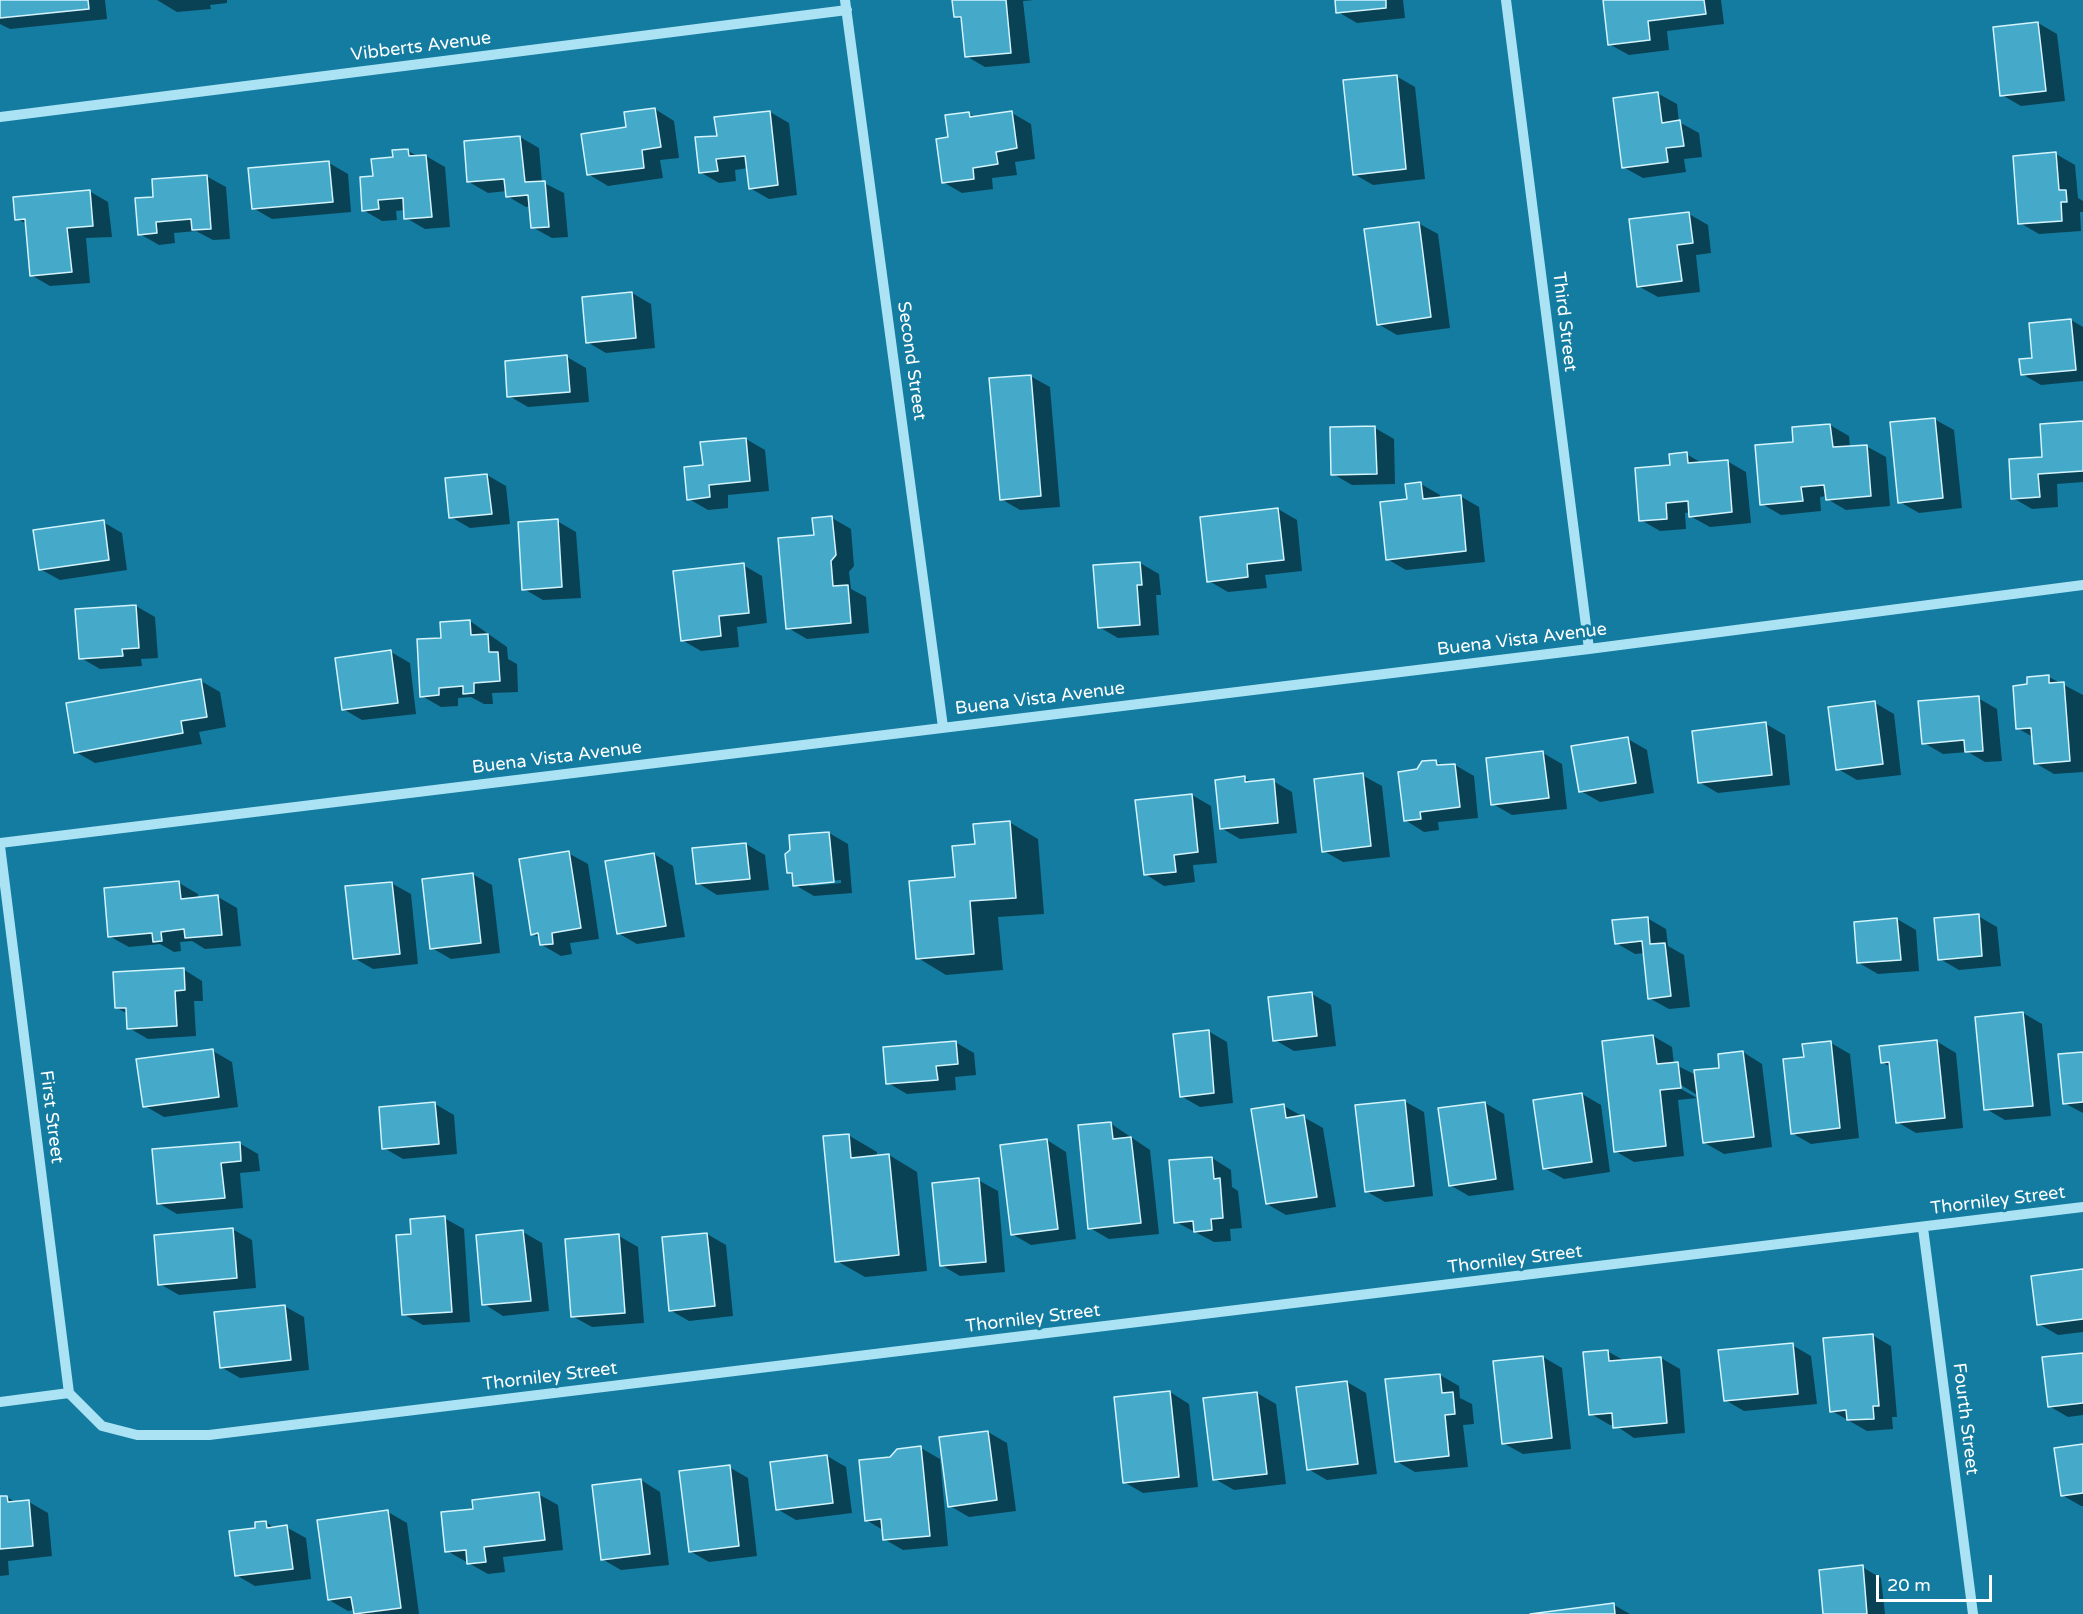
<!DOCTYPE html>
<style>
body{margin:0}
#map{position:relative;width:2083px;height:1614px;overflow:hidden;background:#137ca0;font-family:"Varela Round",sans-serif}
canvas{display:block}
.scale{position:absolute;left:1876px;top:1575px;width:116px;height:27px;box-sizing:border-box;border:3px solid #fff;border-top:0;padding-left:8px;font-size:18px;line-height:21px;white-space:nowrap;color:#fff;-webkit-text-stroke:4px #137ca0;paint-order:stroke}
</style>
<div id="map">
<canvas width="2083" height="1614"></canvas>
<div class="scale">20 m</div>
</div>
<script>
const ctx = document.querySelector('canvas').getContext('2d');
ctx.lineJoin = 'round';
function fillPath(path, color) { ctx.fillStyle = color; ctx.fill(path, 'evenodd'); }
const poly = rows => new Path2D(rows.map(r => 'M' + r).join(''));
function strokePath(path, color, width, dash) { ctx.strokeStyle = color; ctx.lineWidth = width; ctx.lineCap = dash ? 'butt' : 'round'; ctx.setLineDash(dash || []); ctx.stroke(path); }
function drawText(font, color, halo, rows, align = 'center') {
  ctx.font = font + ' "Varela Round",sans-serif'; ctx.lineWidth = 6; ctx.setLineDash([]); ctx.textBaseline = 'middle'; ctx.strokeStyle = halo; ctx.fillStyle = color; for (const [text, x, y, turn = 0] of rows) {
    ctx.save(); ctx.translate(x, y); ctx.rotate((+turn || 0) * Math.PI / 180); ctx.textAlign = isNaN(turn) ? turn : align; if (halo) ctx.strokeText(text, 0, 0); ctx.fillText(text, 0, 0); ctx.restore();
  }
}
fillPath(poly([
 [0,0,105,0,107,19,10,29,0,24],
 [157,0,227,0,227,3,210,5,211,9,177,12],
 [954,0,1034,0,1023,1,1030,63,985,67,966,56,963,21,955,16],
 [1336,0,1403,0,1405,18,1357,23,1338,12],
 [1604,0,1721,0,1724,24,1667,31,1669,50,1629,55,1609,44],
 [2038,23,2057,34,2065,101,2021,106,2002,95],
 [1396,76,1415,87,1425,179,1373,185,1354,174],
 [1657,93,1677,104,1679,122,1699,133,1702,157,1684,159,1686,172,1643,178,1623,167],
 [655,109,674,121,679,158,660,160,663,178,608,186,588,174],
 [770,112,789,123,797,195,769,199,750,188,748,168,735,170,736,181,719,183,700,172,718,137],
 [969,113,976,118,1012,113,1031,124,1035,159,1015,162,1017,175,992,178,993,189,962,193,943,182,950,139],
 [520,137,539,148,542,182,564,193,568,237,552,238,532,227,530,206,526,207,507,196,507,191,488,193,469,182,465,142],
 [408,151,419,157,426,156,445,167,450,227,425,229,406,218,405,210,396,211,397,220,382,221,363,210,374,177],
 [2056,154,2075,165,2078,198,2083,201,2083,212,2080,212,2081,231,2039,234,2020,223],
 [329,163,348,174,351,212,272,219,253,208],
 [206,176,226,187,230,239,213,240,196,231,174,233,175,243,159,245,140,234,155,198],
 [89,191,108,202,112,237,86,238,90,283,50,286,31,275,27,224,17,219],
 [1689,214,1708,225,1711,253,1696,255,1700,292,1658,297,1638,286],
 [1418,223,1438,234,1450,328,1397,335,1378,324],
 [632,293,651,304,655,348,606,353,587,342],
 [2071,320,2083,327,2083,381,2041,385,2022,374],
 [567,357,586,368,589,402,528,407,509,396],
 [1030,376,1050,387,1060,507,1020,510,1001,499],
 [1934,419,1954,430,1962,508,1919,513,1900,502],
 [2083,423,2083,482,2057,484,2058,507,2032,509,2013,498,2044,458],
 [1830,425,1849,436,1850,448,1866,446,1886,457,1890,506,1846,510,1827,499,1827,496,1820,497,1821,511,1781,515,1762,504,1795,443],
 [1375,428,1394,439,1395,484,1352,485,1333,474],
 [746,439,765,450,769,491,728,495,728,508,708,510,689,499,704,466],
 [1686,454,1702,463,1727,461,1746,472,1751,523,1710,527,1690,516,1690,512,1685,513,1686,529,1660,531,1641,520,1672,466],
 [487,475,506,486,510,524,470,528,451,517],
 [1421,484,1440,495,1440,498,1460,496,1479,507,1485,562,1406,570,1387,559],
 [1278,509,1297,520,1302,571,1265,575,1267,588,1228,592,1209,581],
 [832,518,851,529,854,566,849,572,851,589,866,597,869,633,807,639,788,628,816,536],
 [557,521,576,532,581,598,543,600,524,589],
 [103,522,122,533,127,570,60,580,40,569],
 [1140,563,1159,574,1161,595,1156,595,1159,635,1118,638,1099,627],
 [743,565,762,576,767,623,737,627,739,647,701,651,682,640],
 [136,606,155,617,158,658,141,659,142,666,100,669,81,658],
 [470,621,507,647,508,659,517,664,518,692,492,693,493,704,484,704,471,697,458,698,458,706,441,707,422,696,443,639],
 [391,652,410,663,416,714,362,720,343,709],
 [2049,677,2083,695,2083,772,2054,774,2035,763,2033,737,2017,728,2029,686],
 [201,681,220,692,226,727,199,732,202,744,95,763,76,752],
 [1978,698,1997,709,2002,761,1985,762,1968,752,1943,754,1924,743],
 [1875,703,1894,714,1901,775,1857,780,1838,769],
 [1766,724,1785,735,1790,785,1718,793,1699,782],
 [1628,739,1647,750,1654,793,1600,802,1581,791],
 [1543,753,1562,764,1567,809,1512,815,1493,804],
 [1435,761,1444,766,1455,765,1474,776,1478,818,1438,822,1439,830,1424,832,1405,820,1418,771],
 [1362,775,1382,786,1390,857,1343,862,1324,851],
 [1244,778,1253,783,1273,781,1292,792,1297,833,1240,839,1221,828],
 [1192,795,1211,806,1217,863,1193,865,1195,882,1164,886,1145,874],
 [1009,822,1038,839,1044,914,998,917,1003,970,946,975,918,958,956,878,976,845],
 [829,833,848,844,852,893,814,896,795,885,794,876,788,873,792,851],
 [841,880,841,883,810,886,810,883],
 [746,844,765,855,769,890,717,895,698,883,694,849],
 [568,853,588,864,599,939,570,943,572,954,561,956,542,945,541,938,532,934],
 [654,854,673,866,685,937,637,944,618,933],
 [472,874,492,885,500,953,451,959,432,948],
 [179,883,198,894,198,899,218,897,237,908,241,946,205,949,192,941,180,942,181,951,174,952,160,944,129,947,109,936],
 [391,883,411,894,418,964,373,969,354,958],
 [1978,916,1997,927,2001,966,1959,970,1940,959],
 [1647,918,1666,929,1668,946,1684,955,1690,1007,1669,1009,1649,998,1645,953,1635,954,1616,943],
 [1897,919,1916,930,1919,971,1878,974,1859,963],
 [183,969,202,981,203,1001,194,1001,196,1036,148,1039,129,1028,128,1014,117,1008],
 [1312,994,1331,1005,1336,1046,1294,1051,1275,1040],
 [2023,1013,2042,1024,2051,1116,2005,1120,1986,1109],
 [1208,1031,1227,1042,1233,1103,1200,1107,1181,1096],
 [1653,1036,1672,1047,1674,1064,1696,1075,1721,1069,1743,1052,1762,1064,1772,1147,1724,1154,1705,1143,1699,1096,1676,1082,1674,1085,1697,1098,1678,1100,1684,1156,1634,1162,1615,1151],
 [1936,1041,1956,1053,1963,1128,1916,1133,1897,1122,1892,1068,1882,1062],
 [955,1042,974,1053,976,1075,955,1077,956,1090,907,1094,888,1083],
 [1831,1043,1850,1054,1859,1138,1811,1144,1792,1133,1805,1059],
 [213,1051,232,1062,238,1107,164,1117,145,1106],
 [2083,1053,2083,1113,2064,1103],
 [1582,1094,1601,1105,1610,1172,1564,1179,1544,1168],
 [1404,1101,1424,1112,1433,1196,1385,1202,1366,1191],
 [1485,1103,1504,1114,1514,1190,1469,1196,1450,1185],
 [435,1104,454,1115,457,1154,403,1159,384,1148],
 [1284,1106,1323,1128,1336,1207,1286,1215,1267,1204],
 [1110,1123,1150,1150,1159,1234,1109,1239,1090,1228],
 [848,1135,877,1152,877,1156,889,1155,917,1172,927,1271,865,1277,837,1261],
 [1047,1140,1066,1152,1076,1239,1031,1245,1012,1234],
 [239,1143,258,1154,260,1171,240,1173,243,1208,177,1214,158,1203],
 [1212,1158,1231,1170,1232,1187,1238,1191,1242,1228,1230,1229,1231,1241,1214,1242,1176,1222],
 [978,1180,998,1191,1005,1272,960,1276,941,1265],
 [444,1218,464,1229,470,1322,423,1325,403,1314,413,1236],
 [232,1229,252,1240,256,1288,179,1295,160,1284],
 [523,1232,542,1243,549,1311,503,1316,484,1304],
 [707,1234,726,1245,733,1316,689,1321,670,1310],
 [619,1236,638,1247,644,1323,592,1327,572,1316],
 [2083,1271,2083,1332,2058,1335,2039,1324],
 [284,1306,304,1317,309,1370,240,1378,221,1367],
 [1872,1335,1891,1346,1897,1417,1892,1417,1893,1429,1867,1431,1832,1411],
 [1792,1345,1811,1356,1817,1404,1744,1411,1725,1400],
 [1607,1351,1625,1361,1661,1358,1680,1369,1685,1433,1634,1438,1615,1425,1610,1425,1591,1414],
 [2083,1355,2083,1415,2068,1417,2049,1406],
 [1543,1357,1562,1368,1571,1449,1523,1454,1503,1443,1495,1363],
 [1440,1375,1459,1386,1460,1398,1472,1404,1474,1424,1463,1425,1468,1467,1415,1472,1396,1461],
 [1347,1382,1366,1393,1377,1474,1327,1480,1308,1469],
 [1170,1392,1189,1404,1198,1487,1143,1493,1124,1482],
 [1257,1393,1276,1404,1286,1484,1234,1490,1215,1479],
 [988,1432,1007,1443,1016,1511,969,1517,950,1506],
 [2083,1446,2083,1506,2081,1506,2062,1495],
 [921,1448,940,1459,948,1546,903,1550,884,1539,883,1530,866,1520,890,1459],
 [827,1456,846,1467,852,1513,796,1520,777,1509],
 [729,1467,748,1478,757,1556,709,1562,690,1551],
 [641,1480,660,1492,669,1565,621,1570,602,1559],
 [538,1494,558,1505,563,1550,503,1557,505,1572,488,1574,447,1551,474,1510],
 [7,1497,17,1503,29,1502,48,1513,52,1556,8,1561,9,1575,0,1576,0,1498],
 [388,1512,407,1523,419,1614,357,1614,355,1610,348,1611,329,1600],
 [265,1522,275,1528,286,1527,306,1538,311,1579,255,1586,236,1575,257,1529],
 [1862,1567,1881,1578,1885,1614,1824,1614],
 [1614,1605,1630,1614,1541,1614]
]), '#0007');
const building = poly([
 [0,0,88,0,89,9,0,18,0,0],
 [952,0,1006,0,1011,53,965,57,961,17,954,17,952,0],
 [1335,0,1386,0,1386,8,1336,13,1335,0],
 [1603,0,1704,0,1706,14,1648,21,1650,40,1608,45,1603,0],
 [2038,22,2046,91,2000,96,1993,27,2038,22],
 [1397,75,1406,169,1353,175,1343,80,1397,75],
 [1658,92,1662,123,1680,120,1684,146,1666,148,1668,162,1622,168,1613,98,1658,92],
 [655,108,661,147,642,150,644,168,587,175,581,134,626,127,624,112,655,108],
 [770,111,778,185,749,189,745,156,716,159,718,171,699,173,695,137,717,136,714,117,770,111],
 [1012,111,1017,148,996,152,998,164,973,168,974,179,942,183,936,139,948,137,945,115,969,112,970,117,1012,111],
 [520,136,525,182,545,181,549,227,531,228,528,195,506,197,504,179,467,182,464,141,520,136],
 [408,149,409,156,426,155,432,217,404,219,403,198,378,200,379,209,362,211,360,177,373,176,371,159,393,157,392,150,408,149],
 [2056,152,2059,190,2066,190,2067,202,2061,202,2062,221,2018,224,2013,156,2056,152],
 [329,161,333,202,252,209,248,168,329,161],
 [207,175,211,229,192,230,191,219,156,222,157,233,138,235,135,198,153,197,152,179,207,175],
 [90,190,93,226,67,228,72,272,30,276,25,219,15,220,13,197,90,190],
 [1689,212,1693,243,1677,245,1682,281,1637,287,1629,219,1689,212],
 [1419,222,1431,317,1377,325,1364,229,1419,222],
 [632,292,636,338,586,343,582,297,632,292],
 [2071,319,2076,370,2021,375,2019,359,2032,358,2029,323,2071,319],
 [567,355,570,392,507,397,505,361,567,355],
 [1031,375,1041,496,1000,500,989,378,1031,375],
 [1935,418,1943,498,1898,503,1890,422,1935,418],
 [2083,421,2083,471,2038,474,2040,497,2011,499,2009,459,2042,457,2040,424,2083,421],
 [1830,424,1833,447,1867,445,1871,496,1826,500,1824,485,1801,487,1803,501,1760,505,1755,445,1793,442,1792,427,1830,424],
 [1375,426,1377,474,1331,475,1330,427,1375,426],
 [746,438,750,481,709,485,710,497,687,500,684,467,703,465,700,442,746,438],
 [1687,452,1688,463,1728,460,1732,512,1689,517,1688,501,1666,503,1667,519,1639,521,1635,468,1670,465,1669,454,1687,452],
 [487,474,492,514,449,518,445,478,487,474],
 [1421,482,1423,499,1461,495,1466,551,1386,560,1380,502,1407,499,1405,484,1421,482],
 [1278,508,1284,560,1247,564,1248,577,1207,582,1200,517,1278,508],
 [832,516,836,555,831,561,833,586,848,585,851,623,786,629,778,538,814,535,812,518,832,516],
 [558,519,562,587,522,590,518,522,558,519],
 [104,520,109,560,39,570,33,530,104,520],
 [1140,562,1142,585,1137,585,1140,625,1098,628,1093,565,1140,562],
 [744,563,749,613,719,616,721,636,681,641,673,571,744,563],
 [136,605,139,648,122,649,123,656,79,659,75,609,136,605],
 [470,620,471,635,488,634,489,652,498,652,500,681,474,683,474,693,463,694,463,686,439,688,439,695,420,697,417,639,441,638,440,622,470,620],
 [391,650,398,703,342,710,335,658,391,650],
 [2049,675,2049,683,2064,682,2070,761,2034,764,2031,728,2016,729,2013,686,2027,684,2027,677,2049,675],
 [201,679,207,717,181,721,183,733,74,753,66,703,201,679],
 [1979,696,1983,751,1965,752,1964,740,1922,744,1918,701,1979,696],
 [1875,701,1883,764,1836,770,1828,707,1875,701],
 [1766,722,1772,775,1698,783,1692,731,1766,722],
 [1628,737,1636,783,1579,792,1571,746,1628,737],
 [1543,751,1549,798,1491,805,1486,758,1543,751],
 [1436,760,1437,765,1455,764,1460,807,1420,812,1421,819,1404,821,1398,772,1417,769,1422,761,1436,760],
 [1363,773,1371,846,1322,852,1314,779,1363,773],
 [1245,776,1245,782,1274,779,1278,823,1220,829,1215,780,1245,776],
 [1192,794,1198,852,1174,855,1176,872,1144,875,1135,800,1192,794],
 [1010,821,1016,898,970,901,974,954,916,959,909,881,955,877,952,846,975,844,973,824,1010,821],
 [829,832,834,882,793,886,792,873,787,873,785,854,790,850,789,835,829,832],
 [746,843,750,879,696,884,692,848,746,843],
 [569,851,581,928,552,933,553,944,540,945,538,933,531,935,519,859,569,851],
 [654,853,666,926,617,934,605,861,654,853],
 [473,873,481,943,430,949,422,879,473,873],
 [179,881,181,899,218,895,222,935,185,938,184,929,161,932,162,941,153,942,152,933,108,937,104,888,179,881],
 [392,882,400,954,353,959,345,886,392,882],
 [1979,914,1982,956,1938,960,1934,918,1979,914],
 [1648,917,1650,944,1665,943,1671,996,1648,999,1642,941,1615,944,1612,920,1648,917],
 [1897,918,1901,960,1857,963,1854,922,1897,918],
 [184,968,185,990,175,991,177,1026,127,1029,126,1008,115,1008,113,972,184,968],
 [1312,992,1317,1036,1273,1041,1268,997,1312,992],
 [2023,1012,2033,1106,1984,1110,1975,1017,2023,1012],
 [1209,1030,1214,1093,1180,1097,1173,1034,1209,1030],
 [1653,1035,1657,1064,1678,1062,1681,1088,1660,1090,1666,1146,1614,1152,1602,1041,1653,1035],
 [1937,1040,1945,1118,1896,1123,1889,1062,1881,1063,1879,1046,1937,1040],
 [956,1041,958,1064,936,1066,938,1080,886,1084,883,1047,956,1041],
 [1831,1041,1840,1128,1791,1134,1783,1059,1804,1057,1802,1044,1831,1041],
 [213,1049,219,1097,143,1107,136,1059,213,1049],
 [1743,1051,1754,1137,1703,1143,1694,1070,1719,1068,1718,1054,1743,1051],
 [2083,1052,2083,1102,2063,1104,2058,1054,2083,1052],
 [1582,1093,1592,1162,1543,1169,1533,1100,1582,1093],
 [1405,1100,1414,1186,1365,1192,1355,1105,1405,1100],
 [435,1102,439,1144,382,1149,379,1107,435,1102],
 [1485,1102,1496,1179,1449,1186,1438,1108,1485,1102],
 [1284,1104,1286,1118,1304,1115,1317,1197,1266,1204,1251,1109,1284,1104],
 [1111,1122,1113,1139,1131,1137,1141,1223,1088,1229,1078,1125,1111,1122],
 [849,1134,851,1158,889,1154,899,1255,835,1262,823,1136,849,1134],
 [1047,1139,1058,1229,1011,1235,1000,1145,1047,1139],
 [240,1142,241,1161,221,1163,225,1198,157,1204,152,1149,240,1142],
 [1212,1157,1214,1179,1220,1178,1223,1218,1211,1219,1212,1230,1194,1232,1193,1221,1174,1223,1169,1160,1212,1157],
 [979,1178,986,1262,940,1266,932,1183,979,1178],
 [445,1216,452,1312,402,1315,396,1235,411,1234,410,1219,445,1216],
 [233,1228,237,1278,158,1285,154,1235,233,1228],
 [523,1230,531,1301,482,1305,476,1235,523,1230],
 [707,1233,715,1306,669,1311,662,1237,707,1233],
 [619,1234,625,1313,571,1317,565,1239,619,1234],
 [2083,1269,2083,1319,2037,1325,2031,1276,2083,1269],
 [285,1305,291,1360,220,1368,214,1312,285,1305],
 [1873,1334,1879,1406,1873,1406,1874,1419,1847,1420,1846,1410,1830,1412,1823,1338,1873,1334],
 [1793,1343,1798,1394,1724,1401,1718,1350,1793,1343],
 [1608,1350,1609,1361,1661,1357,1667,1423,1613,1428,1612,1413,1589,1415,1583,1352,1608,1350],
 [2083,1353,2083,1403,2048,1407,2042,1357,2083,1353],
 [1543,1356,1552,1438,1502,1444,1493,1361,1543,1356],
 [1440,1374,1442,1393,1453,1392,1455,1414,1445,1415,1449,1456,1395,1462,1385,1379,1440,1374],
 [1347,1381,1358,1464,1307,1470,1296,1387,1347,1381],
 [1170,1391,1179,1477,1123,1483,1114,1397,1170,1391],
 [1257,1392,1267,1474,1213,1480,1203,1398,1257,1392],
 [988,1431,997,1500,948,1507,939,1437,988,1431],
 [2083,1444,2083,1493,2061,1496,2054,1448,2083,1444],
 [921,1446,930,1536,883,1540,881,1519,865,1521,859,1460,890,1457,897,1449,921,1446],
 [827,1455,833,1503,776,1510,770,1462,827,1455],
 [730,1465,739,1546,689,1552,679,1471,730,1465],
 [641,1479,650,1554,601,1560,592,1485,641,1479],
 [539,1492,545,1540,484,1547,486,1562,467,1564,466,1550,445,1552,441,1512,473,1509,472,1500,539,1492],
 [0,1496,7,1496,8,1502,29,1500,33,1546,0,1549,0,1496],
 [388,1510,401,1608,354,1614,351,1597,328,1600,317,1520,388,1510],
 [266,1521,267,1528,287,1525,293,1569,235,1576,229,1531,255,1528,255,1522,266,1521],
 [1863,1565,1867,1614,1823,1614,1819,1570,1863,1565],
 [1614,1603,1615,1614,1530,1614,1614,1603]
]);
fillPath(building, '#45a9c9');
strokePath(building, '#d4f4fe', 1.5);
strokePath(poly([
 [845,0,943,727],
 [1506,0,1589,649],
 [0,117,847,10],
 [0,843,1589,649,2083,585],
 [0,846,69,1393],
 [1923,1228,1973,1614],
 [69,1393,102,1426,137,1435,209,1435,2083,1207],
 [0,1402,69,1393]
]), '#abe3f5', 10);
drawText('18px', '#fff', '#137ca0', [
 ["Vibberts Avenue",421,47,-7],
 ["Third Street",1564,322,83],
 ["Second Street",911,361,82],
 ["Buena Vista Avenue",1522,640,-7],
 ["Buena Vista Avenue",1040,699,-7],
 ["Buena Vista Avenue",557,758,-7],
 ["First Street",51,1117,83],
 ["Thorniley Street",1998,1201,-7],
 ["Thorniley Street",1515,1260,-7],
 ["Thorniley Street",1033,1319,-7],
 ["Thorniley Street",550,1377,-7],
 ["Fourth Street",1965,1419,83]
]);
</script>
